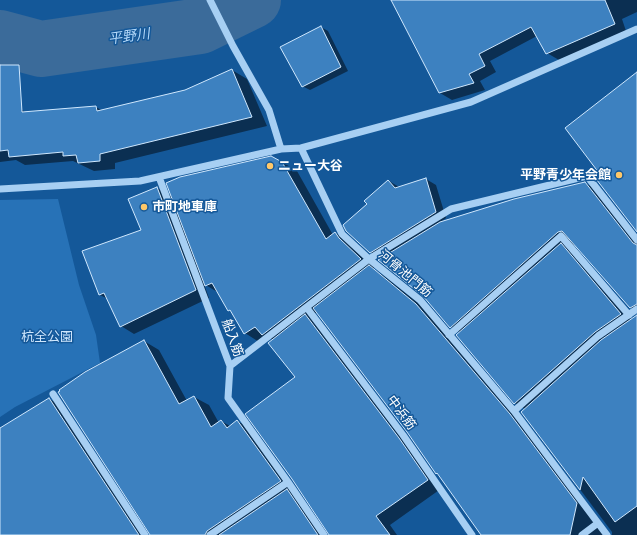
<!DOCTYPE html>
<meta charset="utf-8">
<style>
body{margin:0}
canvas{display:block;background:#145899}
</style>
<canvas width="637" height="535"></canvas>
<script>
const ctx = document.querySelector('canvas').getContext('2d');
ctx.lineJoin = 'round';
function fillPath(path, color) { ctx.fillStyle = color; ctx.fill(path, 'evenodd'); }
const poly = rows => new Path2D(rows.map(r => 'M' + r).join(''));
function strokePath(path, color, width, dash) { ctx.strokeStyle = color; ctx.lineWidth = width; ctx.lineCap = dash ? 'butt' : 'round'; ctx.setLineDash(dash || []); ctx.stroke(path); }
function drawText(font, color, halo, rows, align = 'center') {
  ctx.font = font + ' Helvetica,"Noto Sans JP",sans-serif'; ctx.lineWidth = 3; ctx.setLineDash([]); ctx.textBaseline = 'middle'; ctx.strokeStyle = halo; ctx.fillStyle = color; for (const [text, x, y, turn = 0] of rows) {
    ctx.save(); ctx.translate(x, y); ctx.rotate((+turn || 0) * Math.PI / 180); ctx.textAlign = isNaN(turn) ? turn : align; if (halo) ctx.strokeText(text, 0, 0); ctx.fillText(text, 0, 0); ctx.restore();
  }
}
fillPath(poly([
 [58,199,79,285,96,335,100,363,15,407,0,417,0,200]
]), '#2772b7');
fillPath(poly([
 [392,0,637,0,637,12,622,19,626,31,559,60,547,53,537,36,490,61,496,72,480,81,485,90,452,100,440,93],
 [321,27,328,31,348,71,310,90,302,86],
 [232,70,247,79,267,126,115,163,115,169,94,171,73,161,25,165,16,160,0,162,0,105,18,111,22,110,27,113,96,107,103,111,186,91],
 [282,162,297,171,333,235,335,233,350,241,375,267,373,269,384,276,432,314,525,424,604,535,483,535,441,475,436,473,408,431,317,312,310,318,320,324,442,488,390,525,397,535,329,535,296,377,273,340,267,337,259,342,245,333,219,293,204,284,209,298,134,334,121,326,108,299,100,295,142,230,157,188,173,197],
 [426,179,436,185,446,218,439,223,585,183,604,194,637,236,637,311,630,307,575,244,569,249,575,252,632,320,637,316,637,535,612,535,612,532,522,412,525,409,515,403,458,335,461,333,451,327,424,295,381,258,370,252,369,204,389,181,399,187],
 [144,341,159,350,187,401,194,397,209,405,219,423,221,421,230,426,237,421,252,429,295,489,291,492,302,499,326,535,150,535],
 [49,399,64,407,148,535,3,535,0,528,0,429]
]), '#0007');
strokePath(poly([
 [0,38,41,49,200,26,253,0]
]), '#3b6b9a', 56);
const building = poly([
 [391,0,605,0,615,24,546,54,531,27,479,54,485,66,469,74,474,83,439,93,391,0],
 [321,26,341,67,302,87,280,47,321,26],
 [0,65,19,65,22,112,96,106,97,111,185,90,232,69,252,117,100,154,100,161,78,163,76,155,63,156,63,152,9,157,8,150,0,151,0,65],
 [637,72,637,232,593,175,599,173,565,128,637,72],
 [271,156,282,162,326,239,335,232,339,238,361,259,262,335,255,327,244,334,230,310,228,311,212,283,205,286,166,183,180,177,271,156],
 [426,178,436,212,370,253,346,231,343,225,367,204,364,201,388,180,395,188,426,178],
 [585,182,633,243,637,245,637,304,630,308,562,231,558,232,450,328,423,296,378,260,440,222,514,199,585,182],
 [157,187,196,290,120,327,104,293,99,295,82,251,141,230,128,199,157,187],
 [561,243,621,314,595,332,514,404,456,335,561,243],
 [369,265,416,304,510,414,577,503,570,535,481,535,437,473,436,474,407,432,313,308,369,265],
 [305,314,399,438,428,480,376,516,390,535,329,535,292,479,245,414,295,377,268,343,305,314],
 [637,315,637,506,615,522,583,477,580,490,521,412,601,340,637,315],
 [144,340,179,404,194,396,211,427,221,420,227,428,237,420,281,481,207,531,205,535,150,535,58,392,60,391,59,390,85,372,144,340],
 [49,398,139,535,0,535,0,428,49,398],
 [287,489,318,535,219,535,287,489]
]);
fillPath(building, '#3d81c0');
strokePath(building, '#cfe7fd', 1);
strokePath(poly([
 [210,0,233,46,269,110,281,149],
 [301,148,342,234,369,259,420,300,514,411,607,535],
 [159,177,230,366,228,398,288,482,324,535],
 [0,189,140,181,281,149,301,148,471,102,637,29],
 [307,308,403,435,472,535],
 [449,335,561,236,629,315],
 [230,366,369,259,451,209,587,176,637,240],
 [53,394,145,535],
 [514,411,598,336,637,309],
 [210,535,288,482],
 [582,535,598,523]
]), '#a7cff3', 7);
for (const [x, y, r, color] of [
 [270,166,4,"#ffc869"],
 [619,175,4,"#ffc869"],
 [144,207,4,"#ffc869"]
]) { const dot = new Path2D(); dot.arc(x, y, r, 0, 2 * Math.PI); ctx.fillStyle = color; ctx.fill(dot); strokePath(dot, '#145899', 1.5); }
drawText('bold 13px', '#fff', '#145899', [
 ["ニュー大谷",278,166],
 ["平野青少年会館",611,175,"right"],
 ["市町地車庫",152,207]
], 'left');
drawText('13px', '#fff', '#145899', [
 ["河骨池門筋",405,274,40],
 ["船入筋",232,338,70],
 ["中浜筋",401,413,53]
]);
drawText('13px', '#cfe7fd', '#145899', [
 ["杭全公園",47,337]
]);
drawText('italic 14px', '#b3d8f9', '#145899', [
 ["平野川",129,37,-8]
]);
</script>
